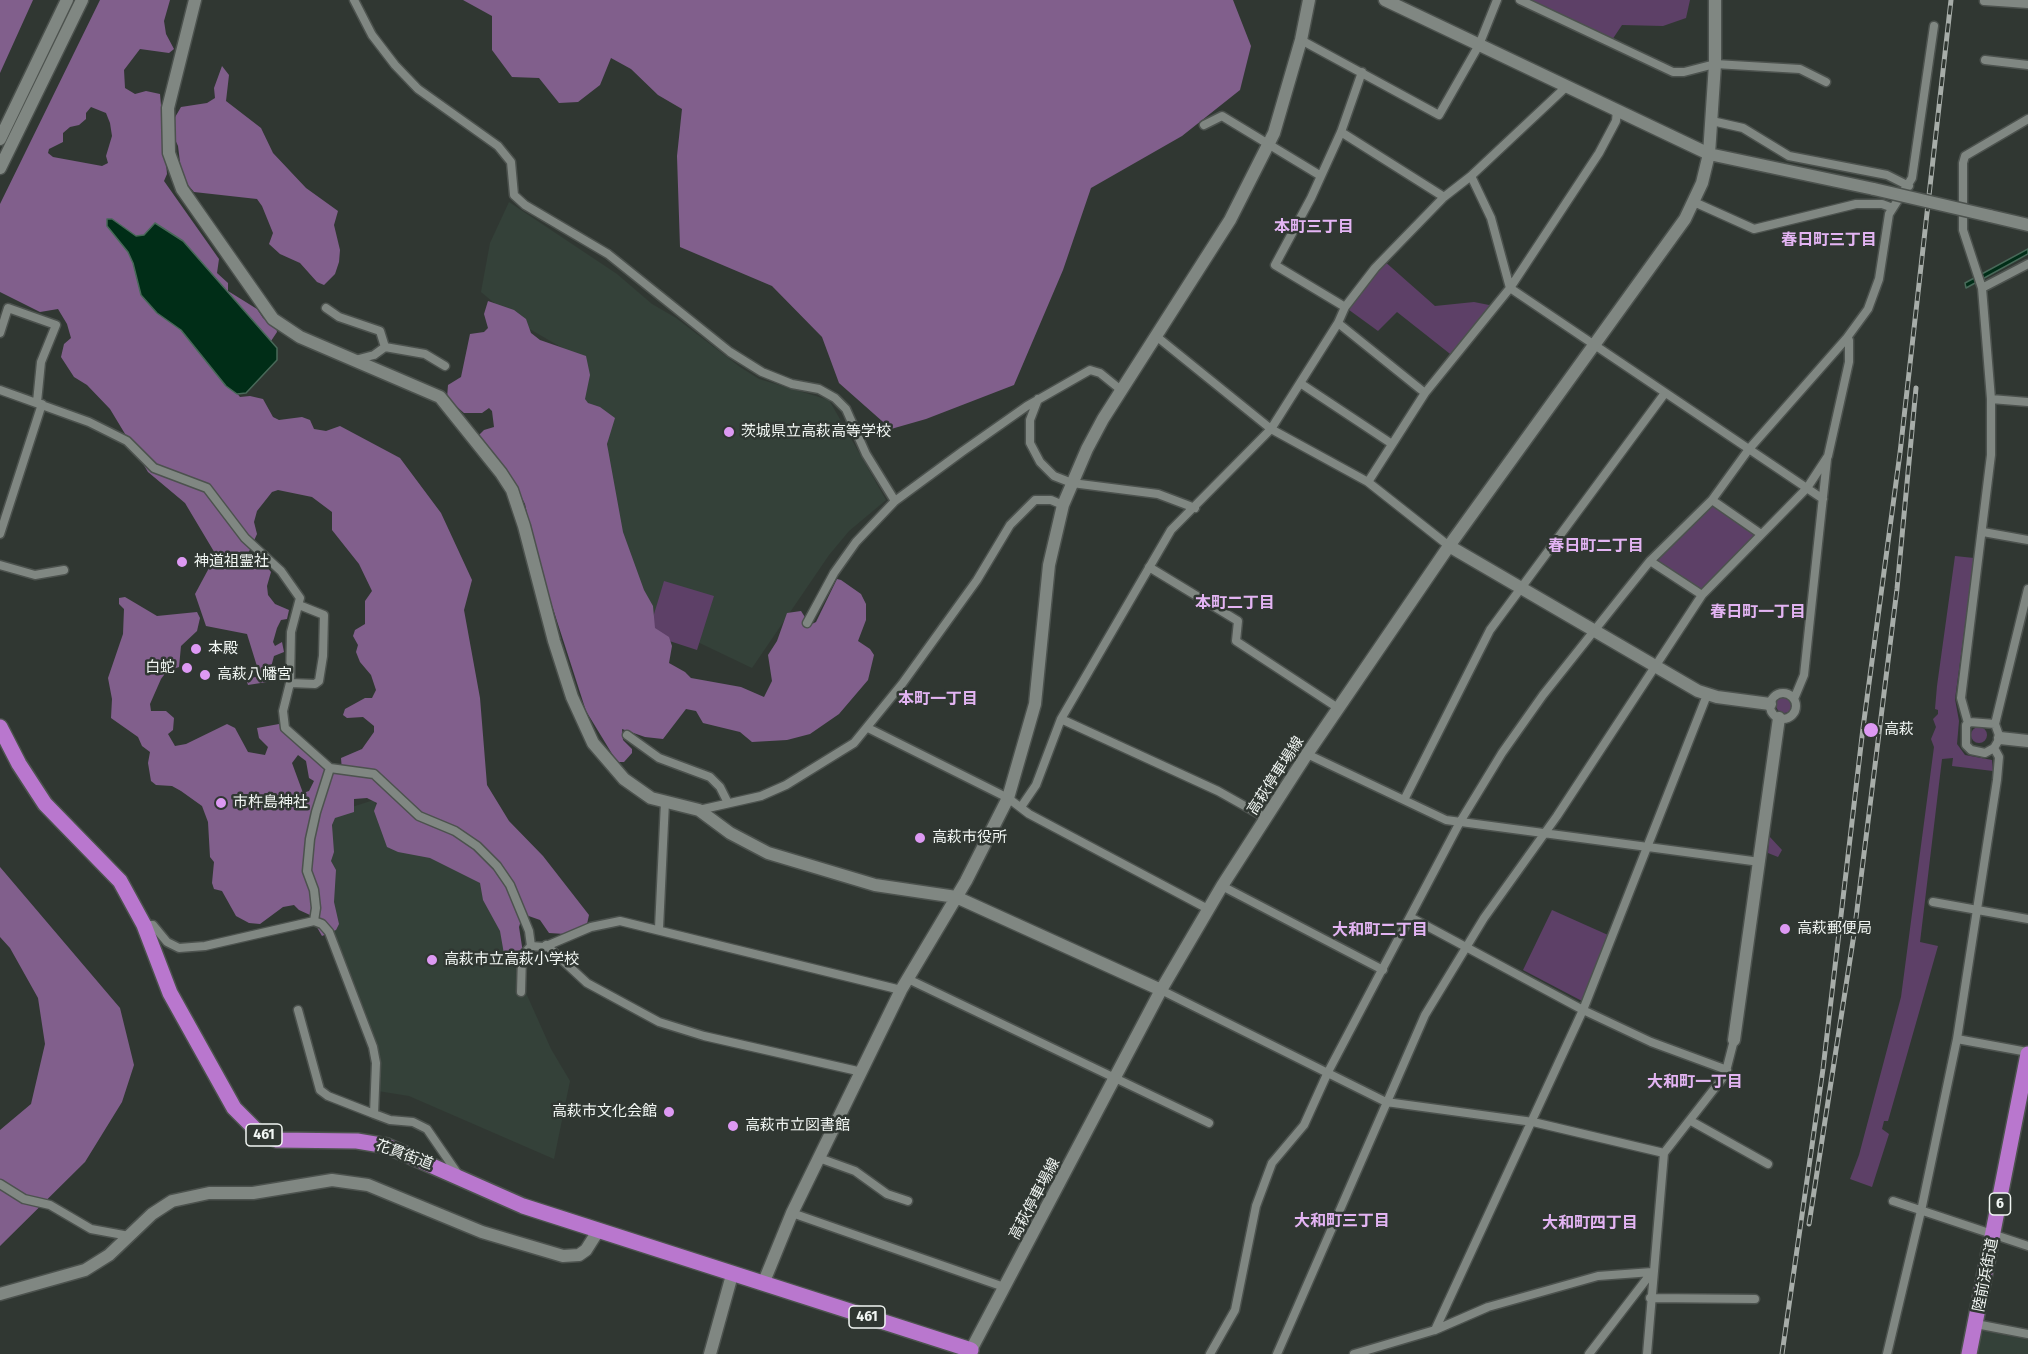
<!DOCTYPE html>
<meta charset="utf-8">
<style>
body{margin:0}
canvas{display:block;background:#303732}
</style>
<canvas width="2028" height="1354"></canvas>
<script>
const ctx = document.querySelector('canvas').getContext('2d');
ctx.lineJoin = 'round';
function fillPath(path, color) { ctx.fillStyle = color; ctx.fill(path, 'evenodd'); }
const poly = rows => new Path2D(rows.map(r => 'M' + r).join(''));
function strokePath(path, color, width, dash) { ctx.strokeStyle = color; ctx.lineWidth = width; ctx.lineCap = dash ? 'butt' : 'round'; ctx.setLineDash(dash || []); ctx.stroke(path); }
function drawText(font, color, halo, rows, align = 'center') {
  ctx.font = font + ' "Fira Sans","Noto Sans JP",sans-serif'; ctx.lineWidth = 5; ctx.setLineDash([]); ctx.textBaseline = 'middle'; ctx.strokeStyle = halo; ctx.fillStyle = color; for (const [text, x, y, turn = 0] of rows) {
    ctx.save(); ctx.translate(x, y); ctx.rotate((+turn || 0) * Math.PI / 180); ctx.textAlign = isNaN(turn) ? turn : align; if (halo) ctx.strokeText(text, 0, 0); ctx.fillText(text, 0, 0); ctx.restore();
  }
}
fillPath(poly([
 [509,202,617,274,652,304,676,318,740,367,759,379,829,400,886,500,849,531,829,555,752,668,639,614,604,490,609,425,577,392,564,349,516,321,481,292,490,243],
 [374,800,391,845,457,853,517,926,526,993,551,1049,570,1081,554,1159,409,1096,378,1091,381,1076,374,1043,327,917,333,813],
 [1982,1330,2028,1340,2028,1354,1977,1354]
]), '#344139');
fillPath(poly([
 [1526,0,1690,0,1686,18,1663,26,1622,25,1612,40],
 [1383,260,1435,306,1474,302,1494,306,1454,357,1397,312,1378,331,1345,307],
 [1712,500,1761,534,1702,595,1650,561],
 [1955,556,1974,558,1955,699,1959,721,1957,744,1965,755,1992,760,1993,771,1952,766,1953,758,1942,759,1920,942,1938,946,1888,1121,1884,1121,1882,1129,1889,1134,1872,1187,1850,1179,1859,1155,1901,997,1934,747,1931,739,1936,727,1933,719,1938,714,1938,710,1935,709,1937,686],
 [664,581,714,596,697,650,648,634],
 '1776 705a8 8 0 1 1 16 0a8 8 0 1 1-16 0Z',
 '1971 735a8 8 0 1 1 16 0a8 8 0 1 1-16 0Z',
 [1769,836,1782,850,1778,857,1768,853],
 [1552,910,1608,935,1582,1001,1523,970]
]), '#5d4067');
fillPath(poly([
 [0,0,33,0,0,73],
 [100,0,170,0,164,21,166,34,174,49,169,53,140,49,124,70,125,88,135,94,146,91,160,94,167,174,164,181,219,259,217,273,228,283,228,291,257,309,263,318,276,327,277,332,271,341,249,328,237,302,230,300,236,392,240,397,250,396,263,399,273,417,279,420,302,417,310,420,314,429,326,431,340,426,400,458,441,513,472,580,464,610,480,698,487,785,509,821,543,856,589,915,587,924,565,934,549,933,540,920,523,914,519,927,523,953,511,962,504,954,500,931,483,900,480,883,430,858,398,852,387,847,374,811,377,803,367,798,354,799,354,812,335,818,332,825,334,852,331,861,336,870,334,902,339,924,336,930,322,936,310,915,299,910,294,905,283,907,260,924,249,923,236,916,222,891,214,889,212,883,214,862,210,857,208,822,202,806,181,791,172,786,156,785,151,781,148,763,150,752,142,746,138,737,111,718,112,699,108,678,123,634,124,609,119,604,119,598,125,597,157,616,197,612,200,618,197,631,181,646,179,667,167,671,161,679,150,704,151,711,166,711,174,718,173,730,168,734,175,746,186,744,227,724,235,728,248,752,265,755,268,747,259,738,257,728,279,724,307,745,327,771,342,771,341,758,362,749,374,732,374,726,363,717,347,718,343,715,345,709,365,698,372,698,376,690,371,675,360,662,356,652,358,645,353,636,355,630,365,624,365,601,372,591,359,564,332,530,332,512,312,497,278,490,272,492,257,511,254,522,257,534,247,556,247,562,252,565,267,567,271,572,267,586,268,595,275,604,289,610,287,619,281,620,277,628,273,642,275,646,282,642,284,652,274,656,267,682,248,685,246,679,260,676,247,634,206,626,195,594,216,555,185,503,148,472,110,409,87,385,74,377,61,357,64,344,71,338,67,324,58,309,40,312,0,292,0,204],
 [91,107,106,113,110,123,112,136,106,156,108,163,102,166,53,157,48,153,49,149,63,142,63,133,70,127,79,125,86,119,86,113],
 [298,755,306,761,309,778,314,781,309,791,303,793,292,763],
 [463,0,1233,0,1251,46,1240,90,1182,136,1091,188,1063,270,1014,385,926,419,891,429,839,383,822,337,772,286,680,247,677,156,682,109,658,95,631,69,611,58,600,85,578,102,559,103,539,78,512,77,492,50,492,16],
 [222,66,229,75,226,101,261,128,273,153,306,188,338,211,334,225,340,250,339,262,335,274,324,285,317,282,300,263,280,254,269,244,273,233,262,206,257,199,194,192,182,178,178,146,173,135,174,119,181,107,207,103,215,98,214,88],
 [488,301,514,310,526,319,531,333,540,340,586,356,590,375,585,399,588,403,600,407,615,418,607,444,623,532,644,590,653,606,655,628,669,637,672,646,669,663,685,672,691,678,741,687,764,697,772,681,768,655,777,641,787,613,801,611,810,625,816,622,837,579,841,580,861,594,866,604,866,620,858,641,870,649,874,655,868,680,839,714,810,734,787,740,752,742,740,732,703,723,696,711,686,709,663,739,645,737,622,729,623,740,632,749,632,753,624,762,617,762,586,711,537,559,525,504,510,475,476,438,484,430,494,427,492,411,489,408,482,413,464,413,447,398,448,385,461,377,470,334,484,332,488,328,484,314],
 [0,867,120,1008,134,1065,122,1102,85,1162,0,1246,0,1130,31,1104,45,1044,38,998,10,948,0,937]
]), '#815f8c');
const water = poly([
 [107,219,112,219,136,236,144,235,155,223,183,241,277,348,277,360,246,393,237,394,226,386,181,330,157,313,141,295,133,263,128,252,107,226,107,219],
 [2028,249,2028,254,1966,288,1965,283,2028,249]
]);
fillPath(water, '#002d17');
strokePath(water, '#486959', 1.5);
const street = poly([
 [354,0,372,35,395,65,418,89,498,146,511,162,514,195,525,205,608,254,730,352,762,372,792,384,819,389,835,398,846,409,866,454,895,501],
 [1520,0,1673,72,1684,72,1715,64,1800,69,1826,82],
 [1984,1,2028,4],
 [1301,40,1439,115,1479,45,1497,0],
 [1985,60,2028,65],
 [1617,109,1616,121,1599,153,1510,288,1823,499],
 [1712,121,1743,128,1789,156,1887,175,1909,186],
 [1204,125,1222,116,1321,176],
 [1341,132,1444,197],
 [1694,202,1754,229,1856,204,1882,204,1893,208],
 [1982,288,2028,264],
 [1345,307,1275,265,1311,198,1341,132,1362,72],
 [326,308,339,317,380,331,385,347,425,354,445,366],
 [1338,323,1425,393],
 [0,333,8,308,56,325,41,362,37,402],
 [1156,336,1271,429,1368,482,1449,546],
 [355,360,374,355,385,347],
 [1300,383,1392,444],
 [0,390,89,422,127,441,154,468,207,488,245,538,281,571,300,598,291,632,290,683,283,711,285,728,330,768,374,774,419,816,455,831,477,846,497,866,510,885,529,931,531,946],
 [1038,399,1030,420,1030,443,1040,462,1054,476,1072,483,1158,494,1195,508],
 [1991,399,2028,402],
 [1368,482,1425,393,1510,288,1491,218,1471,176],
 [1712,500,1761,534],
 [1983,532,2028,540],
 [0,534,42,404],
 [1650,561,1702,595],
 [0,565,35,575,64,570],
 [1149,567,1238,621,1236,641,1338,708],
 [807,623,834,573,856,542,895,501,963,451,1027,406,1090,370,1100,373,1121,390],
 [290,683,315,684,319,681,323,656,324,615,299,605],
 '1770 706a13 13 0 1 1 26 0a13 13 0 1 1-26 0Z',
 [1794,699,1804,675,1827,459],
 [1061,719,1218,791,1266,818],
 [1968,723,1961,698,1991,455,1991,399,1982,288,1963,230,1963,163,1965,156,2028,119],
 [1995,724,1970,722,1966,725,1966,745,1971,750,1985,753,1994,748,2000,738,1995,724,2028,589],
 [868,728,1008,798,1029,814,1208,909],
 [627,735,659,758,710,777,720,787,728,803],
 [1307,754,1446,820,1760,862],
 [330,768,316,812,310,839,307,871,314,890,316,908,314,921,322,924,329,932,373,1047,376,1063,374,1114,390,1120,413,1122,427,1129,460,1177],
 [1404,800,1490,630,1665,393],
 [1021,807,1036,785,1061,719,1171,530,1271,429,1338,323,1345,307,1375,268,1444,197,1471,176,1567,86],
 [699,810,761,796,786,785,854,743,902,684,977,580,1010,525,1035,500,1051,500,1063,505],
 [1222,886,1383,970],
 [1933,902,2028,919],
 [1412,918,1583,1010,1651,1042,1727,1070],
 [144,925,153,925,167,942,179,948,205,946,314,921],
 [659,928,665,802],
 [546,945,587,983,659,1022,704,1036,862,1072],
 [908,979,1209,1123],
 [1161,990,1386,1102,1533,1122,1664,1153],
 [521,992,522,956,531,946,544,947,591,927,620,921,901,990],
 [298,1010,320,1090,328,1096,374,1114],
 [1957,1039,2028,1052],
 [1691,1121,1768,1164],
 [819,1158,855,1171,887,1194,908,1201],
 [0,1184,24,1199,50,1205,91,1229,129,1236],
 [1893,1201,2028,1246],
 [792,1213,1004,1287],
 [1650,1298,1755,1299],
 [1976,1324,2028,1334],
 [1435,1330,1583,1010,1707,695],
 [1210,1354,1235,1310,1256,1206,1272,1163,1304,1125,1328,1072,1460,822,1502,753,1543,695,1621,597,1650,561,1712,500,1749,449,1846,339,1868,309,1879,279,1889,214,1912,178,1934,26],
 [1277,1354,1425,1015,1484,918,1557,816,1702,595,1807,488,1828,456,1849,362,1849,340,1846,339],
 [1354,1354,1435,1330,1488,1307,1598,1276,1652,1272,1589,1354],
 [1647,1354,1664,1153,1725,1075,1734,1040],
 [1887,1354,1921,1211,1957,1039,1997,780,1999,757,1994,748]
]);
const secondary = poly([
 [195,0,168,108,169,153,182,189,273,319,300,337,440,397,501,473,512,490,524,526,554,641,572,697,593,743,624,779,651,798,699,810,730,833,768,853,875,885,956,897,1161,990],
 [1385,0,1709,154,1874,189],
 [0,139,67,0],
 [0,168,82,0],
 [1990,216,2028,225],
 [1449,546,1698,691,1717,697,1770,704],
 [2000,738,2028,741],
 [1734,1040,1779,718],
 [763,1284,792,1213,901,990,966,881,1008,798,1035,704,1049,565,1063,505,1087,449,1103,419,1230,220,1274,133,1301,40,1309,0],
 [0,1294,85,1270,109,1255,152,1214,172,1201,209,1193,253,1193,332,1180,368,1185,482,1232,563,1256,579,1255,586,1250,598,1231],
 [971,1350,1161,990,1222,886,1307,754,1449,546,1685,219,1702,183,1709,154,1715,64,1715,0],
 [710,1354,732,1275]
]);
const highway = poly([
 [0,727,19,764,45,804,120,881,144,925,170,993,234,1108,258,1132,277,1140,357,1141,387,1146,523,1206,971,1350,969,1354],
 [1969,1354,2028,1054]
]);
strokePath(street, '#4c524e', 11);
strokePath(secondary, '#4c524e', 15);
strokePath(highway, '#4c524e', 18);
strokePath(street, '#808782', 8);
strokePath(secondary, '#808782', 12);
strokePath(highway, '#b977ce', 15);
const rail = poly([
 [1809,1224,1854,934,1897,589,1916,388],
 [1782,1354,1823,1069,1863,728,1900,453,1951,0]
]);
strokePath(rail, '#a7ada9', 5);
strokePath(rail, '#303732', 3, [9]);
const secondaryBridge = poly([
 [1874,189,1990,216]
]);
strokePath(secondaryBridge, '#4c524e', 15, []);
strokePath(secondaryBridge, '#808782', 12);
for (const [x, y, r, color] of [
 [729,432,6,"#dd99f3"],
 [182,562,6,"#dd99f3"],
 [196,649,6,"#dd99f3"],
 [187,668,6,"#dd99f3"],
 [205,675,6,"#dd99f3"],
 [1871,730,8,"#dd99f3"],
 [221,803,6,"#dd99f3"],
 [920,838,6,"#dd99f3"],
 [1785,929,6,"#dd99f3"],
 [432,960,6,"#dd99f3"],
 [669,1112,6,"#dd99f3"],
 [733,1126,6,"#dd99f3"]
]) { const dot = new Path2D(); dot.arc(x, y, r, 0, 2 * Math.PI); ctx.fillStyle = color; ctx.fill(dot); strokePath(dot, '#303732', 2); }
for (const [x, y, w] of [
 [264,1135,36],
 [2000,1204,21],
 [867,1317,36]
]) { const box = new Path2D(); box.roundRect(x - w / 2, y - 11, w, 22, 4.5); ctx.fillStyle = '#303732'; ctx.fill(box); strokePath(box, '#f1f6f3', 1.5); }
drawText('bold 14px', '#f1f6f3', null, [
 ["461",264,1135],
 ["6",2000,1204],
 ["461",867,1317]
]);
drawText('15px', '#f1f6f3', '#303732', [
 ["茨城県立高萩高等学校",741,432],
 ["神道祖霊社",194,562],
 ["本殿",208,649],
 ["白蛇",175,668,"right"],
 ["高萩八幡宮",217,675],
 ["高萩",1884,730],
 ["市杵島神社",233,803],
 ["高萩市役所",932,838],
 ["高萩郵便局",1797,929],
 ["高萩市立高萩小学校",444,960],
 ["高萩市文化会館",657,1112,"right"],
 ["高萩市立図書館",745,1126]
], 'left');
drawText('15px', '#f1f6f3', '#303732', [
 ["高萩停車場線",1276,776,-57],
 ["花貫街道",404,1155,20],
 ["高萩停車場線",1035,1199,-62],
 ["陸前浜街道",1986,1275,-79]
]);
drawText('bold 16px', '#e3b4f3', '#303732', [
 ["本町三丁目",1314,228],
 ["春日町三丁目",1829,241],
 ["春日町二丁目",1596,547],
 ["本町二丁目",1235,604],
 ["春日町一丁目",1758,613],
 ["本町一丁目",938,700],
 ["大和町二丁目",1380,931],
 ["大和町一丁目",1695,1083],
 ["大和町三丁目",1342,1222],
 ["大和町四丁目",1590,1224]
]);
</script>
